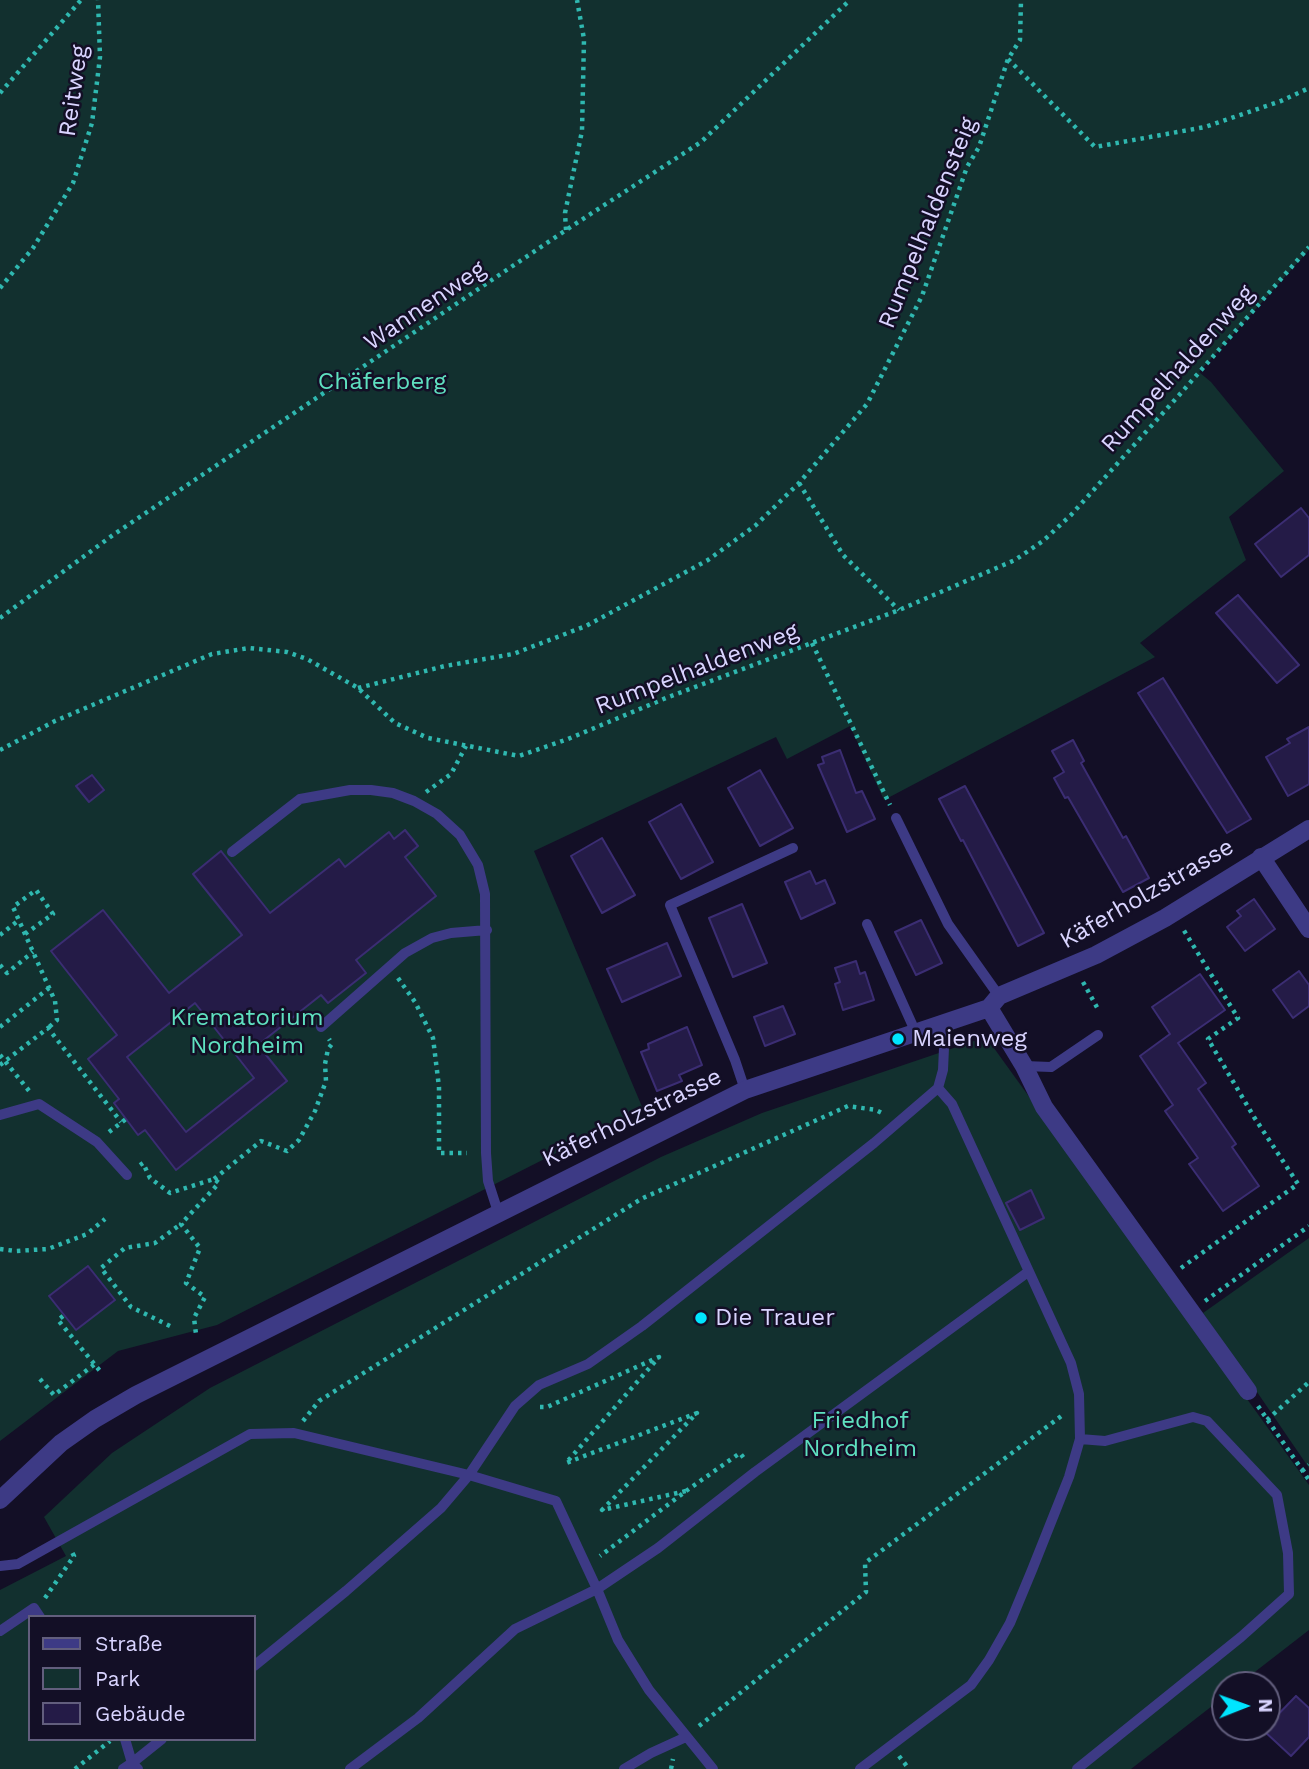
<!DOCTYPE html>
<meta charset="utf-8">
<style>
body{margin:0}
#map{position:relative;width:1309px;height:1769px;overflow:hidden;background:#130f26;font-family:"Work Sans",sans-serif}
canvas{display:block}
.legend{position:absolute;left:28px;top:1615px;width:228px;height:126px;box-sizing:border-box;background:#130f26;border:2px solid #625e7d;margin:0;padding:9px 12px;list-style:none;font-size:21px;color:#d9d4ff}
.legend li{display:flex;align-items:center;gap:14px;height:35px}
.legend b{width:35px;border:2px solid #625e7d}
.north{position:absolute;left:1211px;top:1671px;width:70px;height:70px;box-sizing:border-box;background:#130f26;border:2px solid #625e7d;border-radius:50%;rotate:89deg;font-size:19px;font-weight:700;line-height:28px;text-align:center;color:#d9d4ff}
.north::after{content:'';display:block;margin:auto;width:24px;height:32px;background:#00e5ff;clip-path:polygon(50% 0,100% 100%,50% 72%,0 100%)}
</style>
<div id="map">
<canvas width="1309" height="1769"></canvas>
<ul class="legend">
<li><b style="height:9px;background:#3d3a85"></b>Straße</li>
<li><b style="height:19px;background:#12302f"></b>Park</li>
<li><b style="height:19px;background:#241b47"></b>Gebäude</li>
</ul>
<div class="north">N</div>
</div>
<script>
const ctx = document.querySelector('canvas').getContext('2d');
ctx.lineJoin = 'round';
function fillPath(path, color) { ctx.fillStyle = color; ctx.fill(path, 'evenodd'); }
const poly = rows => new Path2D(rows.map(r => 'M' + r).join(''));
function strokePath(path, color, width, dash) { ctx.strokeStyle = color; ctx.lineWidth = width; ctx.lineCap = dash ? 'butt' : 'round'; ctx.setLineDash(dash || []); ctx.stroke(path); }
function drawText(font, color, halo, rows, align = 'center') {
  ctx.font = font + ' "Work Sans",sans-serif'; ctx.lineWidth = 5; ctx.setLineDash([]); ctx.textBaseline = 'middle'; ctx.strokeStyle = halo; ctx.fillStyle = color; for (const [text, x, y, turn = 0] of rows) {
    ctx.save(); ctx.translate(x, y); ctx.rotate((+turn || 0) * Math.PI / 180); ctx.textAlign = isNaN(turn) ? turn : align; if (halo) ctx.strokeText(text, 0, 0); ctx.fillText(text, 0, 0); ctx.restore();
  }
}
fillPath(poly([
 [0,0,1309,0,1309,250,1199,372,1211,382,1284,471,1229,517,1246,560,1140,643,1155,657,884,800,850,726,787,759,776,737,534,851,643,1109,217,1325,118,1351,0,1441],
 [986,1037,1309,1485,1309,1630,1238,1685,1225,1685,1225,1696,1131,1769,0,1769,0,1590,66,1556,44,1517,112,1453,210,1388,661,1157,762,1113],
 [30,1617,254,1617,254,1739,30,1739],
 [1309,1238,1309,1468,1203,1313]
]), '#12302f');
const building = poly([
 [1301,508,1309,518,1309,555,1281,577,1255,544,1301,508],
 [1238,595,1299,665,1277,683,1216,613,1238,595],
 [1163,678,1251,819,1227,833,1138,693,1163,678],
 [1309,727,1309,784,1288,796,1266,757,1290,743,1287,739,1309,727],
 [1073,740,1084,761,1081,763,1123,838,1126,836,1149,878,1123,892,1068,797,1065,798,1054,778,1064,772,1052,751,1073,740],
 [840,750,856,793,862,791,875,819,847,832,818,765,824,763,822,757,840,750],
 [760,770,793,828,760,846,728,788,760,770],
 [92,775,104,790,89,802,76,786,92,775],
 [965,786,1044,933,1018,946,963,840,961,841,939,799,965,786],
 [681,804,713,862,681,879,649,822,681,804],
 [405,830,418,846,405,857,436,896,356,960,366,973,328,1003,321,995,258,1045,287,1081,176,1170,145,1130,138,1135,114,1103,119,1099,88,1059,117,1035,51,951,103,910,169,993,242,935,193,874,221,851,270,913,339,859,345,867,389,832,394,839,405,830],
 [195,1003,254,1078,186,1132,127,1057,195,1003],
 [602,838,635,895,602,913,571,856,602,838],
 [810,871,816,884,825,880,835,903,801,919,785,882,810,871],
 [1254,899,1275,929,1245,951,1227,927,1241,916,1237,911,1254,899],
 [742,904,767,963,733,977,709,918,742,904],
 [921,920,942,963,916,975,895,932,921,920],
 [667,943,681,976,622,1002,607,969,667,943],
 [856,961,860,974,865,972,874,1000,843,1010,835,984,840,982,835,968,856,961],
 [1299,971,1309,985,1309,1006,1293,1018,1273,990,1299,971],
 [1200,974,1225,1010,1178,1043,1206,1083,1198,1089,1236,1144,1232,1147,1259,1186,1223,1211,1189,1164,1198,1158,1165,1111,1173,1105,1140,1056,1170,1034,1152,1007,1200,974],
 [783,1006,795,1034,765,1046,754,1017,783,1006],
 [687,1027,702,1065,679,1075,682,1081,657,1091,641,1052,649,1049,648,1044,687,1027],
 [1031,1190,1044,1218,1020,1230,1006,1203,1031,1190],
 [88,1266,115,1300,76,1330,49,1296,88,1266],
 [1296,1696,1309,1708,1309,1737,1291,1756,1263,1730,1296,1696]
]);
fillPath(building, '#241b47');
strokePath(building, '#3b2d73', 2);
strokePath(poly([
 [1008,59,1095,147,1205,127,1281,101,1309,88],
 [0,93,81,0],
 [566,230,565,213,582,131,584,39,577,0],
 [0,288,33,248,73,183,92,123,100,57,98,0],
 [799,483,843,555,899,610],
 [0,618,113,535,566,230,701,142,850,0],
 [812,643,890,805],
 [358,688,445,666,513,654,586,626,708,560,756,525,799,483,867,404,922,296,967,167,979,147,1008,59,1020,40,1021,0],
 [0,750,55,721,212,654,249,648,287,652,307,659,358,688,395,723,428,738,519,756,568,739,666,698,899,610,1015,560,1043,541,1071,515,1181,393,1309,247],
 [426,792,451,774,466,746],
 [25,934,53,914,36,890,13,907,25,934,55,1001,57,1020,48,1028],
 [0,935,19,920],
 [0,965,7,973,33,952],
 [398,978,415,1002,433,1038,439,1087,439,1153,467,1153],
 [1083,982,1099,1011],
 [0,1027,49,988],
 [0,1055,30,1092],
 [0,1065,48,1028,121,1122],
 [109,1132,126,1119],
 [140,1165,143,1163,150,1178,170,1193,214,1179,219,1183,181,1224,200,1248,186,1283,205,1297,194,1318,196,1334],
 [214,1179,261,1141,287,1151,299,1140,315,1111,326,1081,325,1064,328,1049,332,1044,329,1039],
 [0,1249,15,1251,48,1249,87,1234,105,1219],
 [1181,1268,1298,1184,1254,1117,1208,1039,1238,1018,1183,929],
 [1205,1301,1309,1226],
 [63,1316,58,1320,100,1371],
 [170,1326,131,1307,101,1268,125,1248,155,1243,181,1224],
 [40,1379,54,1395,95,1364],
 [1258,1406,1309,1480],
 [540,1407,547,1407,659,1357,566,1463,697,1413,602,1510,686,1491,600,1556],
 [1267,1420,1309,1382],
 [303,1421,319,1401,641,1199,848,1106,876,1110,884,1114],
 [1302,1471,1309,1465],
 [686,1491,740,1453,746,1461],
 [45,1598,74,1556,71,1550],
 [699,1726,866,1592,865,1563,1064,1414],
 [899,1756,909,1769],
 [75,1769,110,1741],
 [671,1769,673,1759]
]), '#2fb8b0', 4.5, [3.5, 5]);
strokePath(poly([
 [896,818,948,924,999,996],
 [232,852,300,799,350,790,371,790,393,793,414,801,437,814,460,835,478,865,485,894,486,1153,488,1181,498,1212],
 [867,924,916,1033],
 [321,1027,405,953,432,938,451,933,487,930],
 [1024,1066,1051,1067,1098,1035],
 [938,1088,943,1070,944,1048,939,1025],
 [745,1090,735,1060,670,905,793,848],
 [0,1115,39,1104,97,1142,127,1175],
 [0,1566,18,1564,250,1434,294,1433,469,1475,556,1501,597,1589,618,1640,649,1690,713,1769],
 [0,1631,34,1608,40,1617],
 [254,1666,346,1591,441,1508,469,1475,515,1406,539,1385,588,1364,642,1326,874,1143,938,1088,952,1104,1071,1363,1079,1394,1080,1439],
 [123,1769,132,1763,125,1739],
 [138,1769,132,1763,162,1739],
 [350,1769,418,1718,515,1629,597,1589,658,1548,755,1472,1028,1272],
 [624,1769,651,1753,686,1737],
 [860,1769,971,1685,989,1660,1010,1623,1032,1570,1069,1477,1080,1439,1105,1441,1193,1417,1207,1421,1277,1495,1288,1553,1289,1594,1241,1637,1077,1769]
]), '#3d3a85', 10);
strokePath(poly([
 [1261,857,1309,929],
 [989,1008,1024,1066,1044,1107,1248,1391],
 [0,1500,61,1443,95,1419,136,1395,745,1090,989,1008,999,996,1096,955,1165,918,1309,829]
]), '#3d3a85', 18);
for (const [x, y, r, color] of [
 [898,1039,7,"#00e5ff"],
 [701,1318,7,"#00e5ff"]
]) { const dot = new Path2D(); dot.arc(x, y, r, 0, 2 * Math.PI); ctx.fillStyle = color; ctx.fill(dot); strokePath(dot, '#130f26', 2.5); }
drawText('24px', '#d9d4ff', '#130f26', [
 ["Reitweg",74,91,-82],
 ["Rumpelhaldensteig",928,223,-68],
 ["Wannenweg",425,306,-34],
 ["Rumpelhaldenweg",1178,369,-48],
 ["Rumpelhaldenweg",697,669,-21],
 ["Käferholzstrasse",1147,894,-30],
 ["Käferholzstrasse",632,1118,-26]
]);
drawText('24px', '#5fe0c0', '#130f26', [
 ["Chäferberg",382,382],
 ["Krematorium",247,1018],
 ["Nordheim",247,1046],
 ["Friedhof",860,1421],
 ["Nordheim",860,1449]
]);
drawText('24px', '#d9d4ff', '#130f26', [
 ["Maienweg",912,1039],
 ["Die Trauer",715,1318]
], 'left');
</script>
